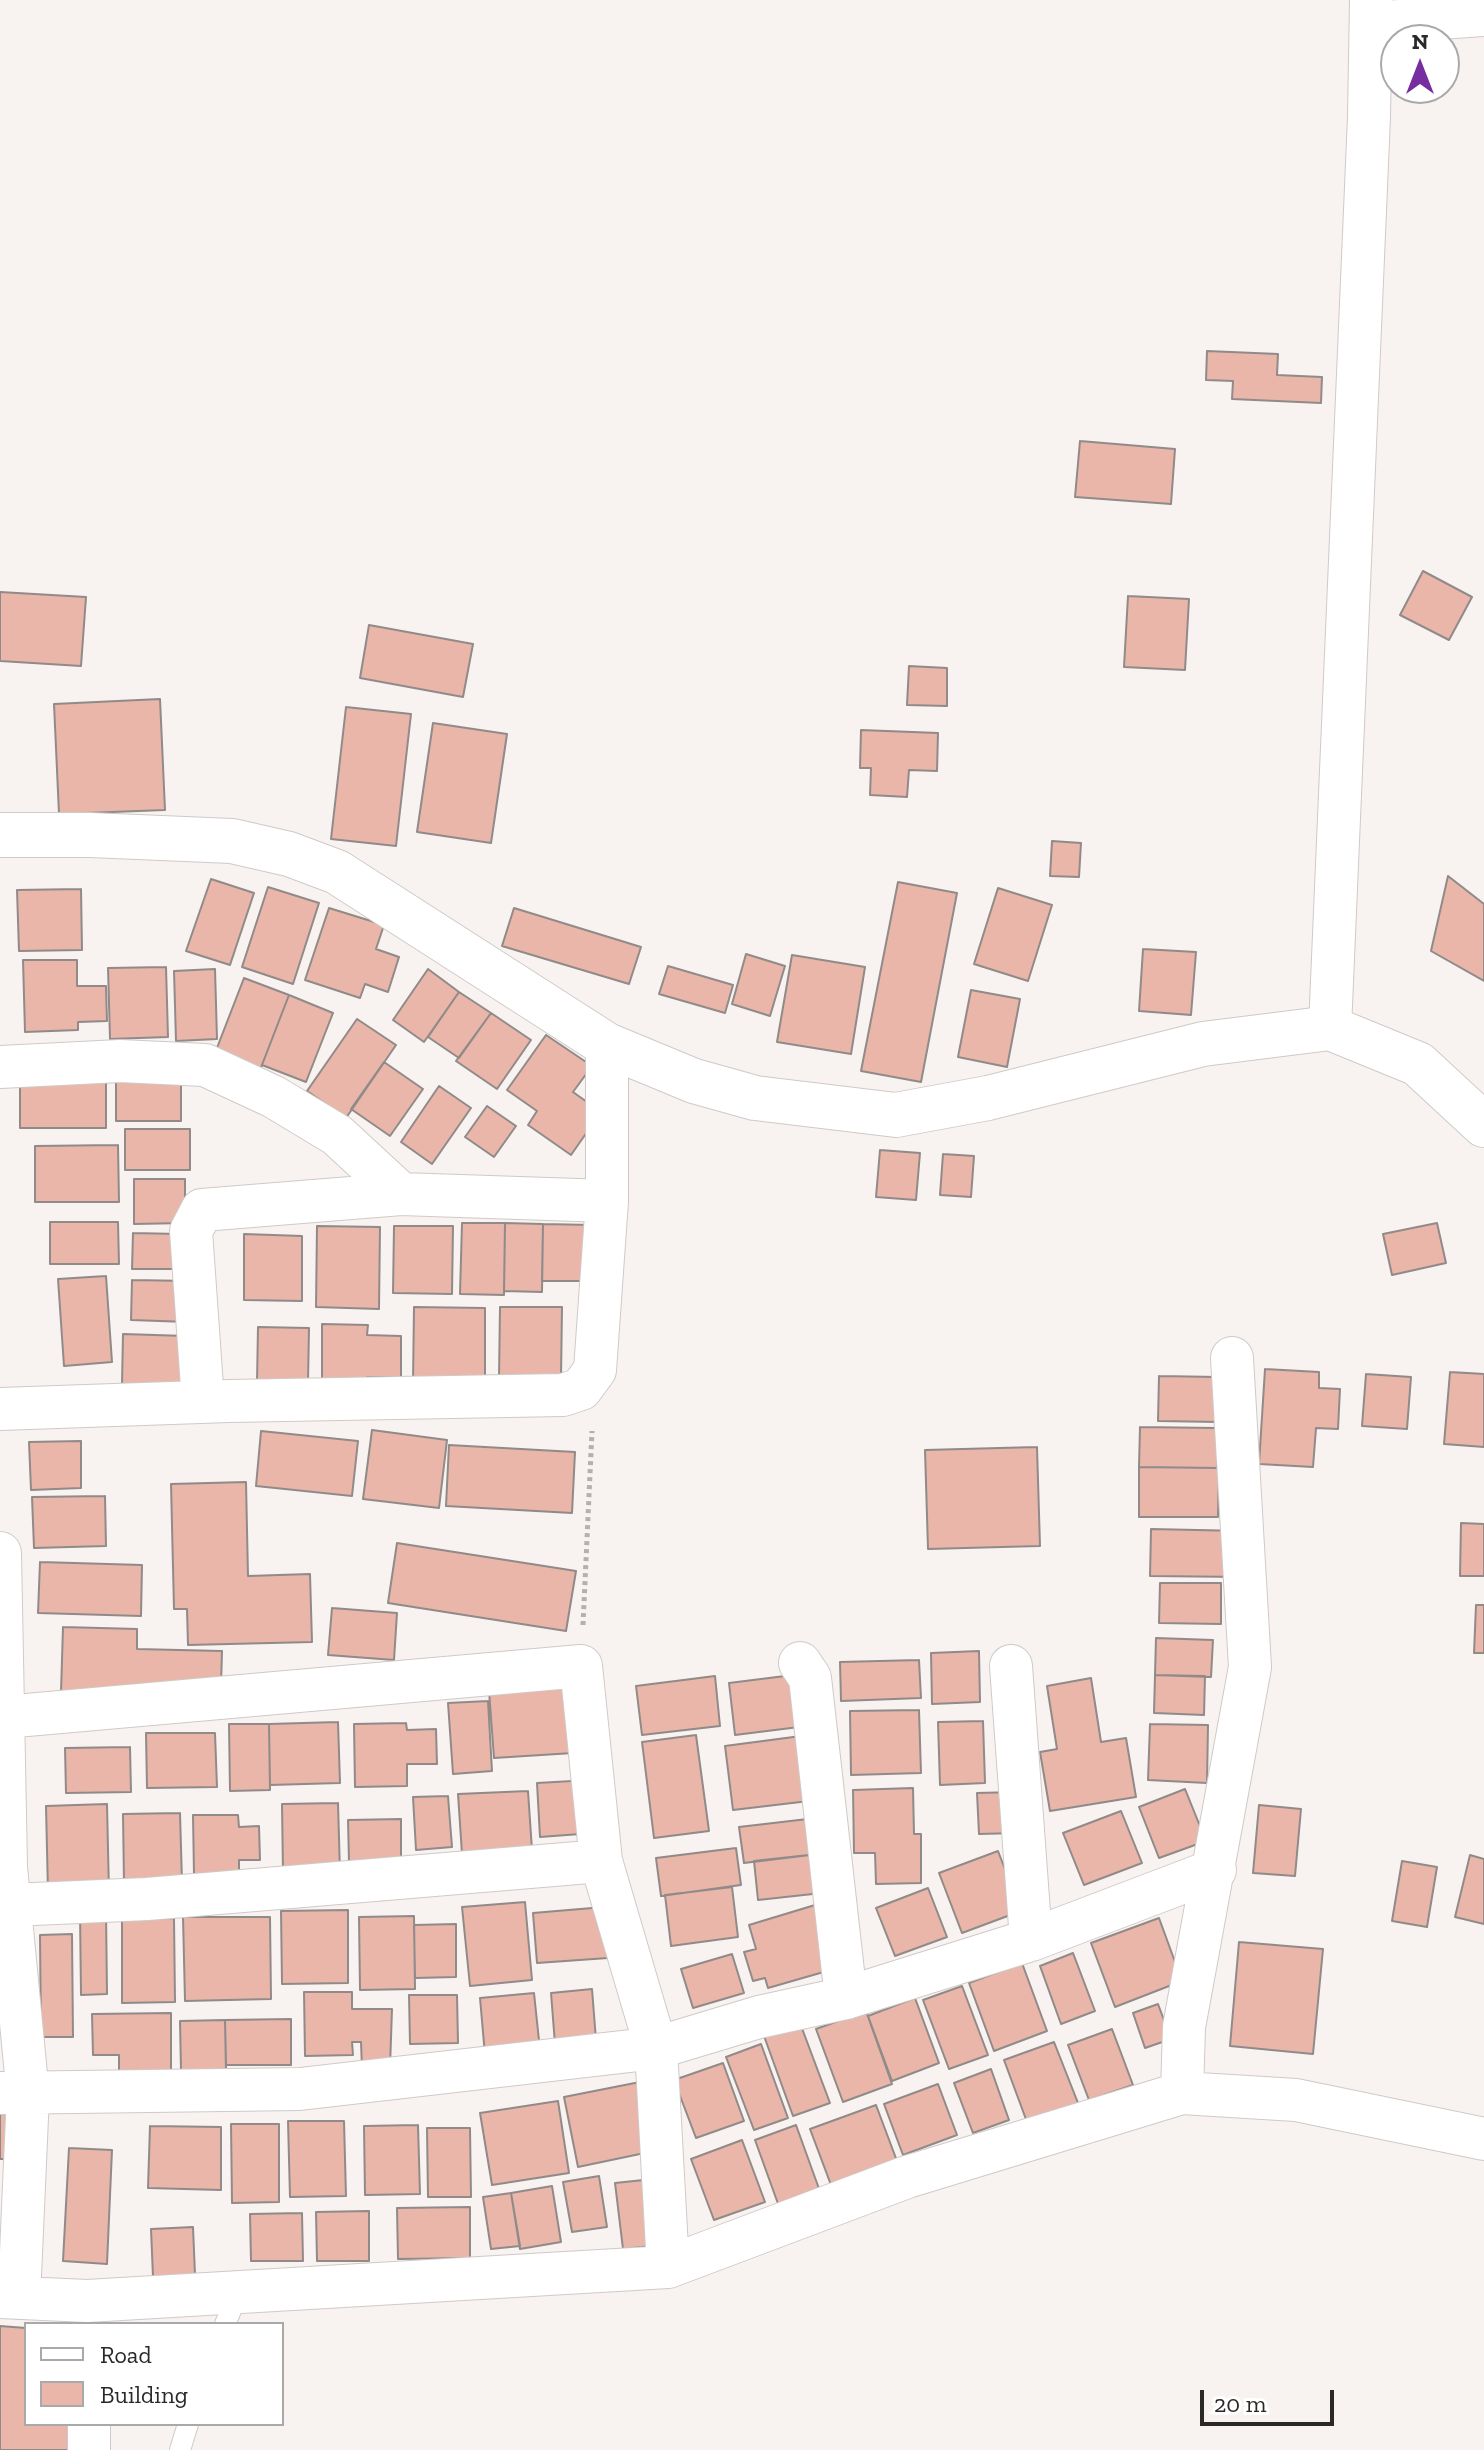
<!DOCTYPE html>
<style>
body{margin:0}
#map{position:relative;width:1484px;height:2450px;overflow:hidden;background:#f8f3f0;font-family:"Zilla Slab",serif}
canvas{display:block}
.legend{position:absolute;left:24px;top:2322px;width:260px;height:104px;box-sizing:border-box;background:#fff;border:2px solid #aaa9a9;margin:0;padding:10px 14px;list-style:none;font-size:24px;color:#2b2928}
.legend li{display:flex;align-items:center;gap:16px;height:40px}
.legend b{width:40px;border:2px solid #aaa9a9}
.north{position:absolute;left:1380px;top:24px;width:80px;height:80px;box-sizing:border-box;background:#fff;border:2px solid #aaa9a9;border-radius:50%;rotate:0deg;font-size:22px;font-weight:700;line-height:32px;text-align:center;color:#2b2928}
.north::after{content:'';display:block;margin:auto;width:28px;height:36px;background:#772d9f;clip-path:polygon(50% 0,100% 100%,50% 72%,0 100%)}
.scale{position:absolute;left:1200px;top:2390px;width:134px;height:36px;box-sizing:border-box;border:4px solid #2b2928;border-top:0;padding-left:10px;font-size:24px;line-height:28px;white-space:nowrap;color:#2b2928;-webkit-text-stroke:6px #fff;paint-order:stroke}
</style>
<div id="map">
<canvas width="1484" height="2450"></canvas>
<ul class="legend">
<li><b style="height:10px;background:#fff"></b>Road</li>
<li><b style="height:22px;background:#e9b6a9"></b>Building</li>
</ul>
<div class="north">N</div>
<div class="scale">20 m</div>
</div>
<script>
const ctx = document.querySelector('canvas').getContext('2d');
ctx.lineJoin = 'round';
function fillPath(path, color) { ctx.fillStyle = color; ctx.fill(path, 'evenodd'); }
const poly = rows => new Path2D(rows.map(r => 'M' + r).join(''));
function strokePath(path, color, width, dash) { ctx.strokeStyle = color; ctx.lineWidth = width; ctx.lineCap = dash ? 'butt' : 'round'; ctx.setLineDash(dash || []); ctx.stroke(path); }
const building = poly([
 [1207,351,1278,354,1277,375,1322,377,1321,403,1232,399,1233,381,1206,380,1207,351],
 [1080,441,1175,449,1171,504,1075,497,1080,441],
 [1423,571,1472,597,1449,640,1400,615,1423,571],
 [0,592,86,597,81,666,0,661,0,592],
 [1128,596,1189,599,1185,670,1124,667,1128,596],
 [369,625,473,644,463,697,360,678,369,625],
 [909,666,947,668,947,706,907,705,909,666],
 [160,699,165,810,59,814,54,704,160,699],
 [346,707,411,714,396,846,331,839,346,707],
 [433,723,507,734,491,843,417,832,433,723],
 [861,730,938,733,937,771,909,770,907,797,870,795,871,768,860,768,861,730],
 [1052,841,1081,843,1079,877,1050,876,1052,841],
 [1448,876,1484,904,1484,981,1431,951,1448,876],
 [211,879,254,893,230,965,186,951,211,879],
 [898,882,957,893,921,1082,861,1071,898,882],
 [268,887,319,903,293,984,242,967,268,887],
 [998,888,1052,905,1028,981,974,964,998,888],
 [81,889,82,950,19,951,17,890,81,889],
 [329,908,384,925,376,949,399,957,388,992,365,984,360,998,305,980,329,908],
 [514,908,641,947,629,984,502,946,514,908],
 [1143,949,1196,952,1191,1015,1139,1011,1143,949],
 [746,954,785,966,770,1016,732,1004,746,954],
 [792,955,865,967,851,1054,777,1042,792,955],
 [23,960,77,960,77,986,106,986,107,1021,78,1022,78,1030,25,1032,23,960],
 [668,966,733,985,725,1013,659,994,668,966],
 [166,967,168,1037,110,1039,108,968,166,967],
 [215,969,217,1039,176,1041,174,971,215,969],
 [428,969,459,992,424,1042,393,1020,428,969],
 [244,978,289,995,260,1070,215,1053,244,978],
 [971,990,1020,999,1007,1067,958,1057,971,990],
 [459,992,491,1013,459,1058,428,1037,459,992],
 [289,995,333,1013,306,1082,262,1065,289,995],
 [491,1013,531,1040,497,1089,456,1061,491,1013],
 [357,1019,396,1045,346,1118,307,1091,357,1019],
 [546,1035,592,1066,573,1092,601,1112,571,1155,528,1125,537,1111,507,1090,546,1035],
 [384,1062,423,1089,390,1136,351,1109,384,1062],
 [116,1074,181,1074,181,1121,116,1121,116,1074],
 [106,1079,106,1128,20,1128,20,1080,106,1079],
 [439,1086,471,1108,432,1164,401,1142,439,1086],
 [487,1106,516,1126,494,1157,465,1137,487,1106],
 [125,1129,190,1129,190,1170,125,1170,125,1129],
 [118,1145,119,1202,35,1202,35,1146,118,1145],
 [880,1150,920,1153,916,1200,876,1197,880,1150],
 [943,1154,974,1156,971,1197,940,1195,943,1154],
 [134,1179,185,1179,185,1223,134,1224,134,1179],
 [50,1222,118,1222,119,1264,50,1264,50,1222],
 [462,1223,505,1223,504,1295,460,1294,462,1223],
 [505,1223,543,1224,542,1292,504,1291,505,1223],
 [1437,1223,1446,1263,1392,1275,1383,1234,1437,1223],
 [543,1224,592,1225,591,1281,542,1281,543,1224],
 [317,1226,380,1227,379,1309,316,1307,317,1226],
 [394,1226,453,1226,452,1294,393,1293,394,1226],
 [133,1233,179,1234,178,1269,132,1269,133,1233],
 [244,1234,302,1236,302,1301,244,1300,244,1234],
 [106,1276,112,1362,64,1366,58,1279,106,1276],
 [132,1280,189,1281,188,1322,131,1320,132,1280],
 [414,1307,485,1308,485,1384,413,1383,414,1307],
 [500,1307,562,1307,561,1379,499,1378,500,1307],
 [322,1324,368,1325,367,1335,401,1336,401,1377,367,1377,367,1386,322,1386,322,1324],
 [258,1327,309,1328,308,1383,257,1382,258,1327],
 [123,1334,186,1336,184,1386,122,1384,123,1334],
 [1265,1369,1319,1372,1319,1388,1340,1389,1338,1429,1316,1428,1313,1467,1259,1464,1265,1369],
 [1450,1372,1484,1374,1484,1447,1444,1444,1450,1372],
 [1366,1374,1411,1377,1407,1429,1362,1426,1366,1374],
 [1159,1376,1218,1377,1218,1422,1158,1421,1159,1376],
 [1140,1427,1217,1428,1217,1468,1139,1467,1140,1427],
 [372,1430,447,1440,439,1508,363,1499,372,1430],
 [261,1431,358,1441,352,1496,256,1486,261,1431],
 [81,1441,81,1488,31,1490,29,1442,81,1441],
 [449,1445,575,1452,572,1513,446,1506,449,1445],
 [1037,1447,1040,1546,928,1549,925,1450,1037,1447],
 [1139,1467,1219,1468,1218,1517,1139,1517,1139,1467],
 [246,1482,248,1576,310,1574,312,1642,188,1645,187,1609,174,1609,171,1484,246,1482],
 [105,1496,106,1546,34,1548,32,1497,105,1496],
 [1461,1523,1484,1524,1484,1576,1460,1576,1461,1523],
 [1151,1529,1243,1531,1242,1577,1150,1576,1151,1529],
 [397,1543,576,1571,566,1631,388,1603,397,1543],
 [40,1562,142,1565,141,1616,38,1613,40,1562],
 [1160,1583,1221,1583,1221,1624,1159,1623,1160,1583],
 [1476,1605,1484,1605,1484,1653,1474,1653,1476,1605],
 [332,1608,397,1613,394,1660,328,1655,332,1608],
 [63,1627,137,1629,137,1649,222,1651,221,1686,136,1684,136,1694,61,1692,63,1627],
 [1156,1638,1213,1640,1211,1677,1155,1675,1156,1638],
 [979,1651,980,1702,932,1704,931,1653,979,1651],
 [919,1660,921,1698,841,1701,840,1662,919,1660],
 [793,1675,799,1727,735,1735,729,1683,793,1675],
 [1155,1675,1205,1676,1204,1715,1154,1713,1155,1675],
 [715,1676,720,1726,642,1735,636,1686,715,1676],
 [1091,1678,1101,1742,1126,1738,1136,1797,1050,1811,1040,1752,1057,1749,1047,1686,1091,1678],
 [569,1686,573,1753,494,1758,489,1691,569,1686],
 [488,1701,492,1771,453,1774,448,1703,488,1701],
 [919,1710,921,1773,851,1775,850,1711,919,1710],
 [983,1721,985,1783,940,1785,938,1722,983,1721],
 [338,1722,340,1783,270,1785,269,1724,338,1722],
 [406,1723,407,1730,436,1729,437,1764,407,1764,407,1786,355,1787,354,1724,406,1723],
 [229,1724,269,1724,270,1790,230,1791,229,1724],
 [1150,1724,1208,1725,1207,1783,1148,1780,1150,1724],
 [146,1733,215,1733,217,1787,147,1788,146,1733],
 [696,1735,709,1831,654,1838,642,1742,696,1735],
 [801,1736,809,1801,733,1810,725,1746,801,1736],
 [130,1747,131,1792,66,1793,65,1748,130,1747],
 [590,1780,594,1833,540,1837,537,1783,590,1780],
 [913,1788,914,1834,921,1834,921,1883,876,1884,875,1853,854,1853,853,1790,913,1788],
 [1185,1789,1206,1841,1159,1858,1139,1807,1185,1789],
 [528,1791,532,1850,462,1854,458,1794,528,1791],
 [1016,1792,1017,1833,979,1834,977,1793,1016,1792],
 [448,1796,452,1847,416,1850,413,1797,448,1796],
 [338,1803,340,1873,283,1873,282,1804,338,1803],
 [107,1804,109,1893,48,1893,46,1806,107,1804],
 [1259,1805,1301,1809,1295,1876,1253,1873,1259,1805],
 [1121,1811,1142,1863,1084,1885,1063,1833,1121,1811],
 [180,1813,182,1882,124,1884,123,1814,180,1813],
 [193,1815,238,1815,239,1827,259,1826,260,1860,239,1860,239,1874,194,1875,193,1815],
 [816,1818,818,1854,744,1863,739,1827,816,1818],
 [401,1819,401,1861,349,1862,348,1820,401,1819],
 [736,1848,741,1885,661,1896,656,1858,736,1848],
 [998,1851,1021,1911,962,1933,939,1873,998,1851],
 [818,1854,822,1893,758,1900,754,1861,818,1854],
 [1470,1855,1484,1859,1484,1924,1455,1917,1470,1855],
 [1402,1861,1437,1867,1427,1927,1392,1921,1402,1861],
 [732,1887,738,1937,671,1946,665,1895,732,1887],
 [928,1888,947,1937,895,1956,876,1908,928,1888],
 [525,1902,532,1980,470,1986,462,1907,525,1902],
 [815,1905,834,1969,768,1988,765,1978,753,1981,744,1952,756,1949,749,1925,815,1905],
 [604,1907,608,1958,537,1963,533,1913,604,1907],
 [348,1910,348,1983,282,1984,281,1911,348,1910],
 [106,1911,107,1994,81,1995,80,1912,106,1911],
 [414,1916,415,1989,360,1990,359,1917,414,1916],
 [183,1917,270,1917,271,1999,185,2001,183,1917],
 [174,1918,175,2002,122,2003,122,1919,174,1918],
 [1159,1918,1182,1981,1115,2007,1091,1943,1159,1918],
 [456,1924,456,1977,415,1978,414,1925,456,1924],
 [72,1934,73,2037,41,2037,40,1935,72,1934],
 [1239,1942,1323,1949,1313,2054,1230,2046,1239,1942],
 [1073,1953,1095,2011,1061,2024,1040,1966,1073,1953],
 [732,1954,744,1993,693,2008,681,1969,732,1954],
 [1022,1963,1047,2031,994,2051,969,1983,1022,1963],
 [962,1986,988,2055,949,2069,923,2000,962,1986],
 [592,1989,596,2040,555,2044,551,1993,592,1989],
 [304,1992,352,1992,352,2009,392,2009,390,2067,362,2068,361,2042,352,2042,353,2055,305,2056,304,1992],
 [534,1993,540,2050,485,2055,480,1998,534,1993],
 [409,1995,457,1995,458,2043,410,2044,409,1995],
 [915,1998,939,2063,892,2081,868,2016,915,1998],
 [1158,2004,1171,2039,1145,2048,1133,2013,1158,2004],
 [866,2011,892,2084,843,2102,816,2029,866,2011],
 [171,2013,171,2072,119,2073,119,2055,93,2055,92,2014,171,2013],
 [291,2019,291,2065,226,2065,225,2020,291,2019],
 [225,2020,226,2071,181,2071,180,2021,225,2020],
 [800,2023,830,2103,793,2116,764,2036,800,2023],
 [1112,2029,1133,2085,1089,2100,1068,2045,1112,2029],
 [1054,2042,1078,2103,1027,2122,1004,2060,1054,2042],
 [761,2044,788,2118,754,2130,726,2057,761,2044],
 [723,2063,744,2121,696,2138,674,2080,723,2063],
 [991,2069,1009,2120,973,2133,954,2083,991,2069],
 [645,2081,659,2150,578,2167,564,2097,645,2081],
 [938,2084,957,2135,903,2155,884,2104,938,2084],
 [558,2101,569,2173,492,2185,480,2113,558,2101],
 [876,2105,897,2161,831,2185,810,2129,876,2105],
 [0,2112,17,2112,14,2159,0,2159,0,2112],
 [288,2121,344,2121,346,2196,290,2197,288,2121],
 [231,2124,279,2124,279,2202,232,2203,231,2124],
 [418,2125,420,2194,365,2195,364,2126,418,2125],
 [796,2125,822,2197,781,2212,755,2140,796,2125],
 [150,2126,221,2127,221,2190,148,2188,150,2126],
 [427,2128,470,2128,471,2197,428,2197,427,2128],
 [742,2140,765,2202,714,2220,691,2159,742,2140],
 [69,2148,112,2150,107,2264,63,2261,69,2148],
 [599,2176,607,2227,572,2232,563,2182,599,2176],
 [653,2179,661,2245,623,2249,615,2183,653,2179],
 [552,2186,561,2242,520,2249,511,2193,552,2186],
 [511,2193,520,2246,491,2249,483,2197,511,2193],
 [470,2207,470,2258,398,2259,397,2208,470,2207],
 [369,2211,369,2261,317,2261,316,2212,369,2211],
 [302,2213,303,2261,251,2261,250,2214,302,2213],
 [193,2227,195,2275,153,2277,151,2229,193,2227],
 [0,2326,26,2328,26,2424,73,2424,71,2450,0,2450,0,2326]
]);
fillPath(building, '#e9b6a9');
strokePath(building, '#908a89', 2);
const service = poly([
 [225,2324,239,2292],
 [180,2450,188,2424]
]);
const minor = poly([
 [1371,23,1484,15],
 [1330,1028,1369,117,1371,0],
 [0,1067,120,1061,205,1065,274,1097,337,1135,401,1194],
 [203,1401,191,1231,202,1210,401,1194,607,1201],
 [0,1409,229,1401,563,1395,581,1389,595,1370,607,1201,607,1045],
 [0,1553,6,1867,28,2095,19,2298],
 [800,1663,810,1678,846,1998],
 [1011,1666,1031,1940],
 [4,1717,581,1666,601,1861,147,1899,11,1905],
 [601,1861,656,2048,668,2267],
 [0,2093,300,2089,656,2048,759,2017,846,1998,1031,1940,1215,1870],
 [1182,2093,1184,2027,1250,1667,1232,1358],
 [0,2297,87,2301,668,2267,907,2177,1182,2093,1296,2100,1484,2139],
 [89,2424,89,2450]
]);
const tertiary = poly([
 [0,835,90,835,232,841,289,854,337,872,607,1045,694,1081,755,1098,896,1115,988,1098,1203,1044,1330,1028,1418,1064,1484,1125]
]);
strokePath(service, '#cfcac7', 22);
strokePath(minor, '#cfcac7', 44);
strokePath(tertiary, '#cfcac7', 46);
strokePath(poly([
 [583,1625,592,1431]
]), '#b4b0ae', 5, [4, 4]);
strokePath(service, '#fff', 20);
strokePath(minor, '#fff', 42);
strokePath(tertiary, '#fff', 44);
</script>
